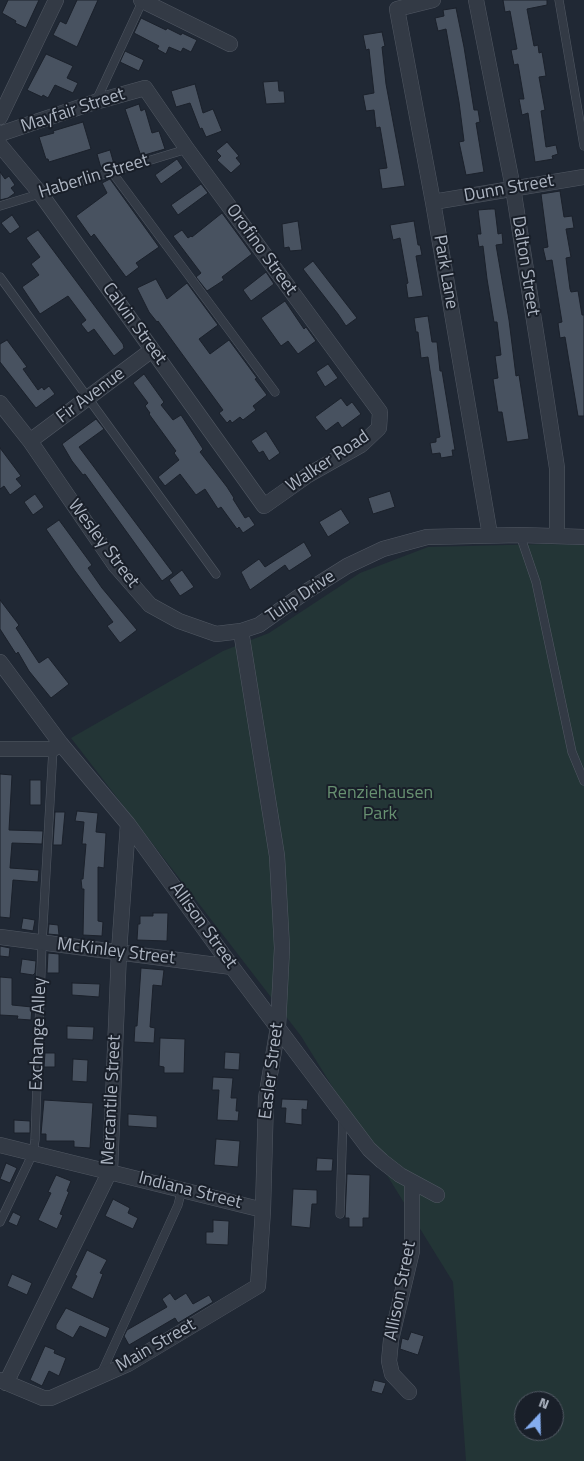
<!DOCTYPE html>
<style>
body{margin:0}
#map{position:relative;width:584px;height:1461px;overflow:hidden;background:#202834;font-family:"Titillium Web",sans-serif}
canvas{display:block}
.north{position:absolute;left:514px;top:1391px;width:50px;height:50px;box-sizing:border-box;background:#191f29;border:1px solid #545b66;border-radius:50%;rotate:21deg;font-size:14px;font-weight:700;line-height:20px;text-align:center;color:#adb5c2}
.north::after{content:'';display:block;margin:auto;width:18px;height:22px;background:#84adf0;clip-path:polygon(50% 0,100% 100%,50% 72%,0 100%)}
</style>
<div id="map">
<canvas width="584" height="1461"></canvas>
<div class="north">N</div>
</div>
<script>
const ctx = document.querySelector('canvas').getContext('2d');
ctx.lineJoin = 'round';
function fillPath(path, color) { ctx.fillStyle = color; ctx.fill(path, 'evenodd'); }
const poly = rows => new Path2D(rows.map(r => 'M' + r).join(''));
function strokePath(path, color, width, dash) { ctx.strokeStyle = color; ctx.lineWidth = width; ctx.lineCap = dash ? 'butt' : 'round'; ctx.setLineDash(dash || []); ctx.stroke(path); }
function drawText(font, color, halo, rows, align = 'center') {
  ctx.font = font + ' "Titillium Web",sans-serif'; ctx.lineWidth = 4; ctx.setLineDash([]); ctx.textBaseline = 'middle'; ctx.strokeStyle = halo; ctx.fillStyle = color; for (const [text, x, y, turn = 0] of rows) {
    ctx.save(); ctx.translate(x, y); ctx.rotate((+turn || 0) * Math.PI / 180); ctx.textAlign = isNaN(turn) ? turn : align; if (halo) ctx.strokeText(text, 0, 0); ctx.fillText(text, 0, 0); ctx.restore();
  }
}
fillPath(poly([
 [545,544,584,545,584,1461,466,1461,453,1282,301,1036,71,738,223,651,269,633,360,573,428,547],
 [524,1401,554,1401,554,1431,524,1431]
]), '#233536');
const building = poly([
 [8,0,39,0,26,28,15,23,16,21,2,13,8,0],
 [77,0,98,0,77,47,53,35,60,21,66,24,77,0],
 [503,0,547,0,547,5,527,9,534,46,538,45,539,53,542,52,546,76,539,77,545,110,541,111,546,147,556,145,558,154,552,156,553,159,535,162,528,113,522,115,519,99,524,99,518,64,514,65,511,50,517,49,510,11,505,12,503,0],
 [456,8,464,47,474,110,478,110,480,122,476,123,484,172,466,175,459,142,464,141,459,102,446,29,438,31,435,18,444,16,443,10,456,8],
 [141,18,166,30,167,28,181,35,182,33,197,40,191,52,183,48,181,52,169,47,166,54,157,49,159,46,134,33,141,18],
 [382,32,385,46,382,47,386,84,405,186,382,189,379,169,387,168,380,127,376,128,374,110,366,111,363,95,374,93,369,49,366,50,363,35,382,32],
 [125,51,144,60,139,71,120,62,125,51],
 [46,54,73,66,67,78,78,83,73,93,55,85,48,98,43,95,42,97,27,90,46,54],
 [278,81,279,91,284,91,285,103,266,104,263,82,278,81],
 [195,84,203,113,213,109,222,131,206,137,202,128,200,129,190,103,176,107,171,91,195,84],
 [139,104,141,111,145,109,152,133,159,131,165,149,141,156,125,109,139,104],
 [83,122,91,149,49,162,48,159,46,159,45,156,39,137,54,133,53,131,83,122],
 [227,142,239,156,236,158,241,164,231,173,217,160,221,156,216,151,227,142],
 [110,150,114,164,101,168,97,154,110,150],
 [177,159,183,168,161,184,155,175,177,159],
 [0,172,5,179,9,176,15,185,11,188,15,193,8,198,0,200,0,172],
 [110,179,159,247,136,263,139,267,126,277,94,234,91,237,76,216,107,193,102,183,110,179],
 [201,184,208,193,178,215,171,205,201,184],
 [560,191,564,217,572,216,574,228,566,229,571,257,566,258,570,289,571,292,578,291,582,315,584,315,584,416,578,416,565,337,560,338,558,323,562,322,552,260,546,261,543,248,548,247,541,194,560,191],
 [490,209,495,209,498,234,502,233,503,244,496,245,509,320,516,376,519,375,529,439,507,442,502,412,498,412,493,379,498,378,495,356,501,355,497,322,494,322,487,279,483,246,479,247,477,234,481,234,478,210,490,209],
 [222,213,252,254,222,277,224,280,207,291,196,277,201,273,173,236,182,230,188,238,191,236,192,237,222,213],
 [12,215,20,227,10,234,1,223,12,215],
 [298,221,302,250,290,251,289,247,284,248,282,224,298,221],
 [414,221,418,245,420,245,422,255,416,256,423,296,408,298,406,284,408,283,400,238,393,240,390,225,414,221],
 [38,230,123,344,124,348,114,356,94,329,88,333,81,324,86,320,68,296,40,314,22,287,39,275,31,264,40,257,26,238,38,230],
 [313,261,357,318,346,326,338,314,303,269,313,261],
 [266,272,274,284,251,301,243,290,266,272],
 [156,279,167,299,187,283,218,325,199,339,210,354,229,340,257,378,255,379,267,395,253,406,256,410,243,420,240,417,232,423,230,420,227,423,219,413,223,410,158,321,157,322,149,312,137,288,156,279],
 [285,301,304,329,306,327,316,341,298,354,288,341,281,346,261,318,285,301],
 [428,316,432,342,437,342,440,371,442,371,455,450,452,450,453,456,441,458,440,453,432,454,430,443,436,442,436,438,440,437,428,357,421,358,418,332,416,332,414,318,428,316],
 [7,340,27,367,23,369,38,390,42,387,44,390,49,386,55,394,36,408,0,362,0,344,7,340],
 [328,364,338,378,325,387,316,372,328,364],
 [144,374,164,402,161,405,173,420,181,415,203,449,200,452,227,487,234,498,233,499,245,518,249,516,255,525,243,533,239,527,237,529,221,507,218,509,205,489,196,495,180,474,165,486,158,477,179,460,174,453,176,451,149,414,150,413,145,406,148,403,133,383,144,374],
 [341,398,347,406,352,402,361,414,342,428,338,422,326,431,315,417,341,398],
 [96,419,104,429,79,447,173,573,162,581,85,474,83,475,72,461,62,444,96,419],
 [266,431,280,453,269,461,263,451,259,453,251,441,266,431],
 [0,448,21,476,16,479,22,486,10,495,4,486,0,489,0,448],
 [390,491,395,507,373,514,368,498,390,491],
 [35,494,44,507,33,515,24,502,35,494],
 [341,509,350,523,328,537,319,522,341,509],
 [59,520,92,565,88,568,102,588,137,630,120,643,107,626,113,622,75,571,46,529,59,520],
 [304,542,312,556,289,571,285,565,250,590,241,572,259,559,265,567,304,542],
 [182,570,194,587,180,596,169,580,182,570],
 [0,600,19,625,16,628,39,663,48,657,69,684,51,698,29,671,18,652,16,654,0,629,0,600],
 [0,774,12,775,9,830,43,831,42,844,12,843,10,868,39,870,38,882,13,880,10,918,0,917,0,774],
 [30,780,41,780,41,805,30,805,30,780],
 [77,811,98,813,96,832,106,833,104,868,98,867,98,921,103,922,102,936,83,935,84,889,82,889,81,879,83,879,86,844,82,844,84,822,75,821,77,811],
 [55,812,65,812,62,845,53,845,55,812],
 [153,913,168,913,167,941,137,940,138,924,140,924,140,916,153,916,153,913],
 [23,918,35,920,33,931,21,929,23,918],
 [49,924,58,925,59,935,48,934,49,924],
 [0,946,10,948,9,957,0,956,0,946],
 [48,953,59,954,59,973,47,973,48,953],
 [22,959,36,961,35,973,33,975,20,973,22,959],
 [141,968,164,970,162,986,153,985,150,1027,155,1028,154,1043,134,1042,135,1026,137,1026,141,968],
 [0,977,12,978,12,1005,32,1007,31,1020,17,1019,18,1016,0,1015,0,977],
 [72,983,100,984,99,997,72,995,72,983],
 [67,1026,94,1027,93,1040,67,1039,67,1026],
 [160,1038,185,1039,184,1073,164,1073,164,1067,159,1066,160,1038],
 [225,1052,240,1053,239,1070,224,1069,225,1052],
 [45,1053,55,1053,55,1067,44,1067,45,1053],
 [73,1059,88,1060,87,1082,72,1081,73,1059],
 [213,1077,233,1078,231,1098,237,1098,236,1111,239,1111,238,1121,217,1120,219,1090,212,1090,213,1077],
 [282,1099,308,1100,307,1110,302,1109,302,1125,285,1123,286,1108,281,1108,282,1099],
 [44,1100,93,1103,90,1148,74,1147,74,1141,46,1141,46,1134,41,1134,44,1100],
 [128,1114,157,1116,157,1128,128,1126,128,1114],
 [14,1120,30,1121,30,1133,14,1133,14,1120],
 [216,1139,240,1141,238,1167,214,1165,216,1139],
 [317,1158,333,1159,332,1171,316,1171,317,1158],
 [6,1163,17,1168,10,1183,0,1179,6,1163],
 [347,1174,370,1175,369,1218,363,1218,363,1227,349,1227,349,1218,345,1218,347,1174],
 [56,1175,71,1181,67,1191,69,1192,60,1214,63,1215,57,1229,38,1220,51,1193,48,1192,56,1175],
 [293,1189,317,1190,317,1204,312,1204,310,1228,291,1226,293,1189],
 [113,1199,130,1208,128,1213,138,1218,133,1229,105,1216,113,1199],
 [13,1212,21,1216,17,1226,8,1222,13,1212],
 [213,1220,229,1221,228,1245,206,1244,206,1232,213,1232,213,1220],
 [87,1250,107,1260,100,1273,103,1274,93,1299,71,1288,77,1276,75,1275,87,1250],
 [12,1274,32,1283,27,1295,7,1286,12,1274],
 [170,1293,175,1300,186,1293,193,1304,209,1295,213,1302,178,1323,175,1318,129,1345,124,1336,127,1330,167,1307,162,1299,170,1293],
 [66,1308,110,1328,106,1338,80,1326,73,1338,56,1329,56,1325,66,1308],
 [411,1332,424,1336,418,1355,400,1349,402,1338,408,1340,411,1332],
 [45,1346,55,1350,54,1353,66,1358,59,1376,49,1371,42,1386,30,1380,45,1346],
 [374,1380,386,1383,382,1394,371,1391,374,1380]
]);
fillPath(building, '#485260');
strokePath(building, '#1b212b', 1);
const lane = poly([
 [559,0,584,146],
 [96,101,143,0],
 [112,172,275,392],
 [0,206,187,149],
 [0,277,216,574],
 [520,535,536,582,572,752,584,781],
 [340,1214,343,1117],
 [0,1222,33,1153,35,1140,42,943,53,749],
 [101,1374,178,1205,182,1189]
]);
const street = poly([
 [141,0,230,44],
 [433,0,397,9,433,202,490,535],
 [476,0,513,188,540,358,557,468,557,535],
 [0,117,56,0],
 [0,134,95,102,145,88,187,149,380,412,379,428,361,445,308,475,264,506,40,193,0,145],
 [433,202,584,177],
 [0,403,30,441,115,565,150,605,179,621,216,634,241,631,259,625,304,593,347,566,383,549,427,537,520,535,584,537],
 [30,441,152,350],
 [0,662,61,744,128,824,232,967,369,1149,382,1161,400,1175,437,1195],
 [0,749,53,749,61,744],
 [0,937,232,967],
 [0,1145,263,1210],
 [0,1380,43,1398,51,1398,128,1364,258,1286,263,1210,266,1098,278,1027,282,948,277,856,241,631],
 [6,1383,110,1171,119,952,128,824],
 [409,1392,392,1374,389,1361,391,1340,412,1251,412,1182]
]);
strokePath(lane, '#515863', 9);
strokePath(street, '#515863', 16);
strokePath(lane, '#333a45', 8);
strokePath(street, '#333a45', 15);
drawText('18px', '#adb5c2', '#191f29', [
 ["Mayfair Street",73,111,-18],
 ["Haberlin Street",94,177,-17],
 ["Dunn Street",509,189,-10],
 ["Orofino Street",261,250,54],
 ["Dalton Street",525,266,81],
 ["Park Lane",445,272,80],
 ["Calvin Street",134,324,54],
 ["Fir Avenue",91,396,-37],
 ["Walker Road",328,462,-34],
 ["Wesley Street",103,544,53],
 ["Tulip Drive",301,597,-34],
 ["Allison Street",203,926,54],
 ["McKinley Street",116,952,7],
 ["Exchange Alley",39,1034,-88],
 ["Easler Street",272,1071,-83],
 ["Mercantile Street",112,1100,-87],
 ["Indiana Street",190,1191,14],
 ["Allison Street",401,1291,-79],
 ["Main Street",156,1346,-30]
]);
drawText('18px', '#679071', '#191f29', [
 ["Renziehausen",380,794],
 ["Park",380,815]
]);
</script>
